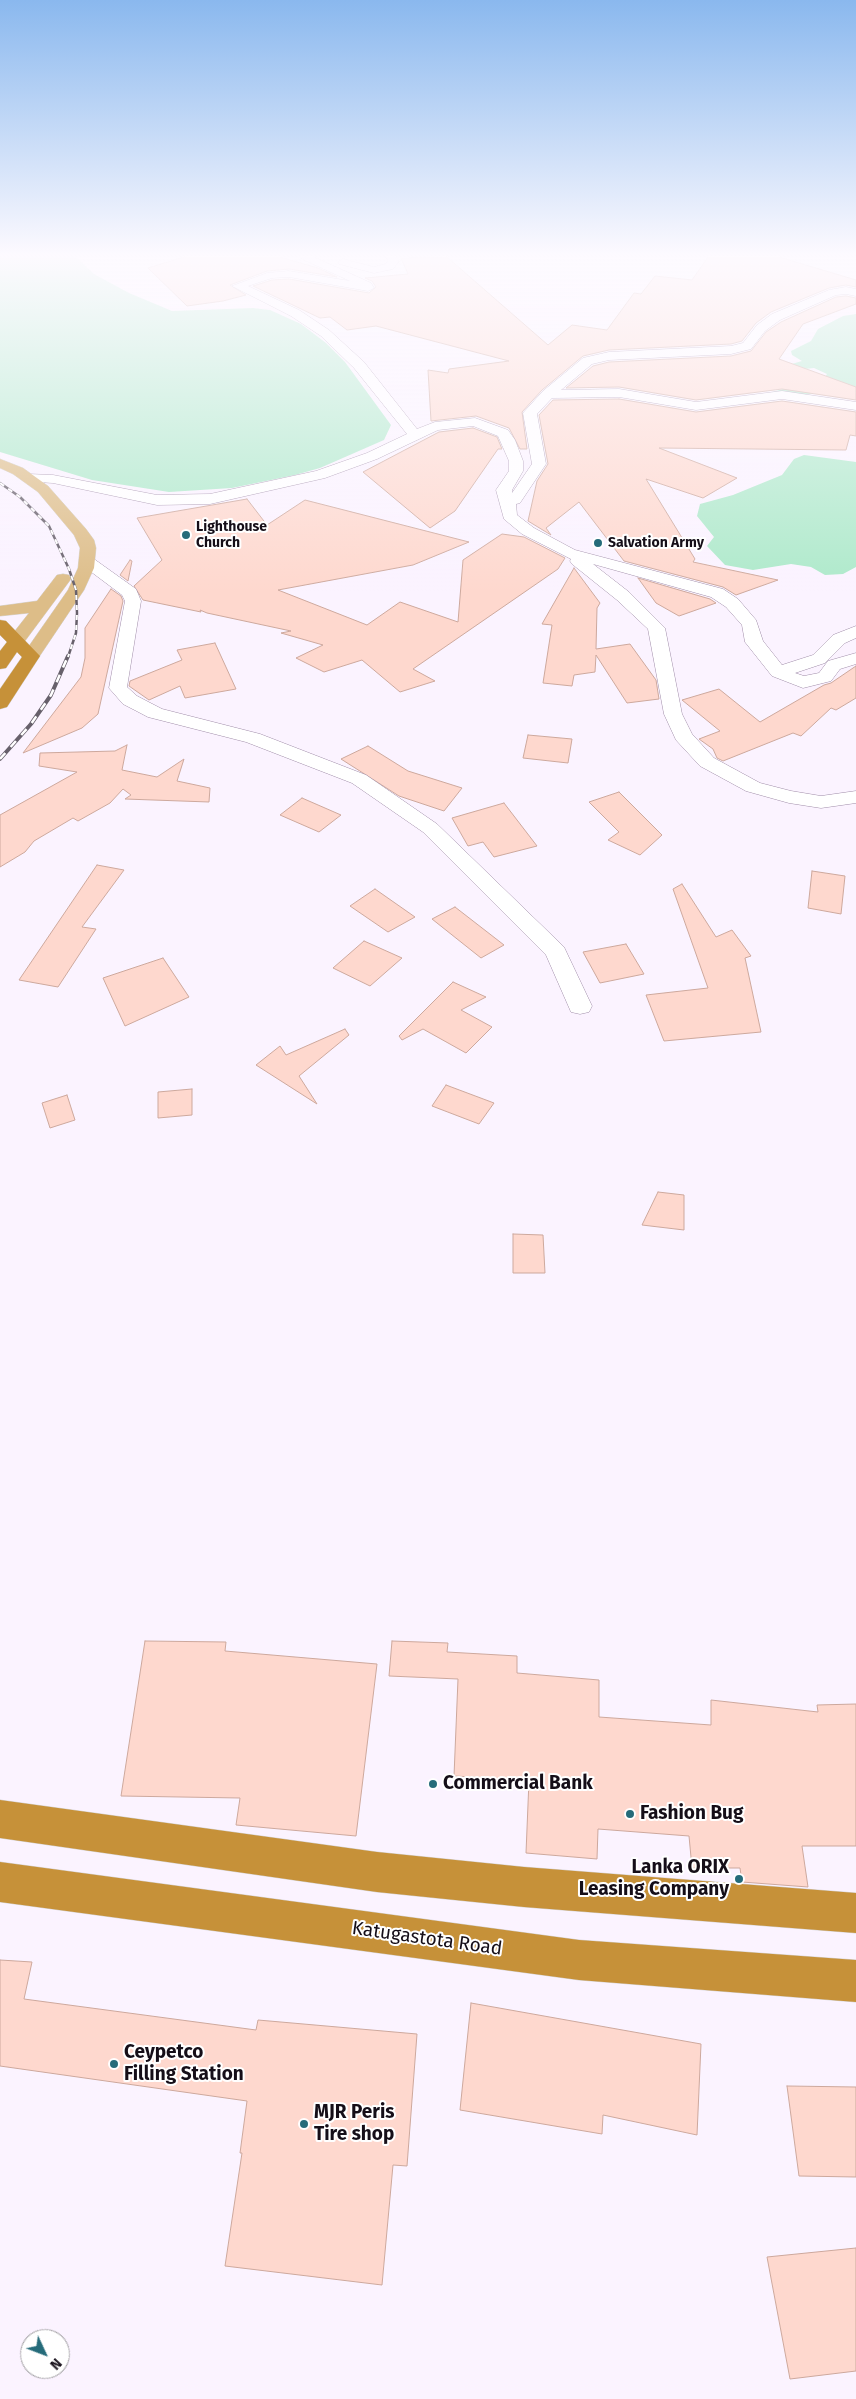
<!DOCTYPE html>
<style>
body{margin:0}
#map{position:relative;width:856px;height:2399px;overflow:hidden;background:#fbf3ff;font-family:"Fira Sans",sans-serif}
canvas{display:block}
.north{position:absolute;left:20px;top:2329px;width:50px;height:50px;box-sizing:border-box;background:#fff;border:1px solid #a19fa3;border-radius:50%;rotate:133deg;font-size:14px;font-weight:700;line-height:20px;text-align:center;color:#150e18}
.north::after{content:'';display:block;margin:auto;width:18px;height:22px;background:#256b7a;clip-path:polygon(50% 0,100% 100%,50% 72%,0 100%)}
</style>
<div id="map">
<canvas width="856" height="2399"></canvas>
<div class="north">N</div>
</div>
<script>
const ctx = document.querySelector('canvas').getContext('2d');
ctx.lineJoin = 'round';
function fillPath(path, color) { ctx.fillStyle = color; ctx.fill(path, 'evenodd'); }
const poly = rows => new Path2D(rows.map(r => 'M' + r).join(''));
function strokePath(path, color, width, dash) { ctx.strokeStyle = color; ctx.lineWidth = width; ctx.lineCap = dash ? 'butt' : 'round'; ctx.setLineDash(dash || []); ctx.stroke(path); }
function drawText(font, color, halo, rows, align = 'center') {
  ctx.font = font + ' "Fira Sans",sans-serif'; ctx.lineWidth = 4; ctx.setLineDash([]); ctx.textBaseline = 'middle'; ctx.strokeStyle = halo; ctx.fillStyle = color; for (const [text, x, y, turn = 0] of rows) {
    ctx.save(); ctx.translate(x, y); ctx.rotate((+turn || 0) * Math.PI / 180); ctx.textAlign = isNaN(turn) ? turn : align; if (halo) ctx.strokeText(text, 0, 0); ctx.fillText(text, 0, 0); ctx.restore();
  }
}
fillPath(poly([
 [0,257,76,257,94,274,129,293,172,311,253,308,270,310,301,324,326,343,345,362,391,425,384,440,320,468,295,475,232,488,169,492,92,480,0,452],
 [856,314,856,389,834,387,811,394,782,397,762,395,825,377,827,374,814,368,786,371,781,367,802,361,792,355,791,351,811,341,818,329,843,316],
 [804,455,856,462,856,567,843,574,825,575,811,567,791,564,753,570,725,565,707,546,714,537,697,516,700,504,733,495,782,475,794,459]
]), '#ade9ca');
const building = poly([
 [184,257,280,257,318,268,337,277,289,269,267,271,230,285,246,295,223,301,187,306,148,268,184,257],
 [447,257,548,345,572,325,607,330,634,293,641,294,655,276,692,280,708,257,779,257,856,280,856,287,846,285,829,288,771,312,756,323,742,341,731,344,609,350,583,356,542,390,522,412,527,449,520,449,509,428,476,416,431,421,428,370,448,373,449,369,509,361,376,326,347,330,330,317,320,318,253,286,272,280,289,279,369,293,376,287,372,281,365,278,408,274,401,258,447,257],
 [846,296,856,298,856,304,803,324,779,359,856,387,856,400,782,389,696,400,619,387,566,388,593,366,609,362,731,356,751,351,766,332,781,322,836,297,846,296],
 [619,399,696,412,782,401,856,412,856,436,850,435,846,450,659,448,737,478,703,498,646,479,695,559,693,562,778,580,736,595,723,587,624,561,579,502,546,528,551,535,528,521,537,481,548,464,539,415,553,400,619,399],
 [473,428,497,437,502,449,498,449,455,511,430,528,363,472,439,432,473,428],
 [247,499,267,525,305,500,469,542,413,565,278,590,367,625,400,602,458,622,463,560,502,534,524,537,565,558,558,569,413,669,435,681,400,692,362,660,324,672,296,658,323,645,281,633,291,631,207,613,200,610,201,612,143,600,134,586,162,560,137,518,247,499],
 [130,560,132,561,128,581,120,575,130,560],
 [574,568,600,603,597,608,596,649,630,644,656,680,659,699,627,703,596,655,595,672,574,675,572,686,543,683,552,625,542,624,574,568],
 [638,578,710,599,716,603,679,616,656,603,638,578],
 [111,589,121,596,123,601,98,714,82,728,23,753,81,677,85,658,85,628,111,589],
 [215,643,236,689,185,698,180,686,149,700,129,686,130,681,182,660,177,650,215,643],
 [856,666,856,698,836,710,831,708,801,736,793,733,723,761,717,758,713,749,699,739,720,731,682,700,719,689,760,722,824,685,831,683,856,666],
 [528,735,572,739,568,763,523,758,528,735],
 [127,745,122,770,157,777,184,759,177,781,210,788,209,802,125,799,131,795,123,789,110,803,78,821,73,818,34,841,25,852,0,867,0,815,77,772,39,766,40,753,115,751,127,745],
 [368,746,408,771,462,788,444,811,399,796,341,759,368,746],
 [619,792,662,835,640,855,608,840,619,832,589,802,619,792],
 [302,798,341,815,319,832,280,815,302,798],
 [504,803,537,846,494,857,483,842,468,846,452,818,504,803],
 [97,865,124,870,82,927,96,929,58,987,19,980,97,865],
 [812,871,845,876,841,914,808,908,812,871],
 [682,884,716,937,732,930,751,956,745,958,761,1032,664,1041,646,995,708,988,673,889,682,884],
 [375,889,415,917,388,932,350,906,375,889],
 [455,907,504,945,481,958,432,919,455,907],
 [364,941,402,958,370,986,333,968,364,941],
 [626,944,644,974,600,983,583,952,626,944],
 [163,958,189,997,125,1026,103,978,163,958],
 [453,982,486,997,461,1010,492,1027,466,1053,423,1029,402,1040,399,1036,453,982],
 [345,1029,349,1035,299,1076,317,1104,256,1065,280,1046,286,1055,345,1029],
 [446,1085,494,1103,479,1124,432,1106,446,1085],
 [192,1089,192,1115,158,1118,158,1092,192,1089],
 [67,1095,75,1120,50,1128,42,1103,67,1095],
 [658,1192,684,1195,684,1230,642,1225,658,1192],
 [513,1234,543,1235,545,1273,513,1273,513,1234],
 [145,1641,226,1642,225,1651,377,1664,356,1836,236,1825,240,1798,121,1796,145,1641],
 [392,1641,448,1643,447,1652,517,1656,517,1673,599,1680,599,1717,711,1725,711,1700,818,1712,817,1705,856,1704,856,1846,802,1846,808,1887,742,1882,740,1868,692,1868,689,1836,598,1829,597,1859,526,1853,529,1780,454,1776,458,1679,389,1676,392,1641],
 [0,1960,32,1962,24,1999,256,2030,258,2020,417,2034,407,2166,393,2165,382,2285,225,2266,242,2153,240,2153,247,2101,0,2066,0,1960],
 [471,2003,701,2044,697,2135,603,2115,602,2134,460,2110,471,2003],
 [787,2086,856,2087,856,2177,799,2176,787,2086],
 [856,2248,856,2371,790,2379,767,2257,856,2248]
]);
fillPath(building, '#fed8ce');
strokePath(building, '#cda89d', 1);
const minor = poly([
 [301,257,314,257,371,283,374,288,368,291,289,277,272,278,248,286,299,310,329,330,364,362,417,429,435,422,475,418,508,430,515,440,523,461,523,471,512,490,512,493,532,464,523,413,543,391,583,358,609,352,731,346,743,343,757,325,772,314,829,290,846,287,856,289,856,296,846,294,836,295,780,320,765,331,751,349,731,354,609,360,592,364,561,390,619,389,696,402,782,391,856,402,856,410,782,399,696,410,619,397,552,398,537,414,546,464,520,503,516,504,517,515,534,528,575,550,723,589,738,599,756,620,763,641,782,665,813,655,833,635,856,626,856,638,845,643,825,663,795,673,804,676,819,673,828,661,856,653,856,664,840,669,831,681,803,688,772,676,745,642,742,625,726,607,711,597,593,564,629,592,665,628,682,714,692,734,714,758,760,783,791,791,821,796,856,791,856,803,821,808,789,803,746,791,700,766,676,740,664,714,648,629,617,600,572,564,570,561,571,559,522,534,504,519,496,490,509,471,509,461,498,436,473,426,438,430,377,459,325,478,210,504,157,505,53,483,23,481,21,478,28,474,53,475,157,495,210,494,316,471,367,453,407,434,354,368,321,336,291,316,232,286,267,273,289,271,350,281,302,259,301,257],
 [386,257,396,257,399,261,393,269,374,273,339,264,338,262,343,259,374,267,385,264,388,261,386,257],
 [88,557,94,559,136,589,141,601,127,687,137,696,162,709,260,734,366,775,437,824,564,947,592,1006,589,1012,580,1014,571,1012,546,955,423,832,352,783,246,742,148,717,123,704,109,688,125,601,122,595,82,565,80,562,82,559,88,557]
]);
const major = poly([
 [0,459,23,468,48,486,86,529,94,540,96,548,94,568,84,590,37,660,31,661,25,660,22,656,68,590,78,568,80,548,74,535,38,492,13,474,0,468,0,459],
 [63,574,69,575,71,579,22,645,10,645,7,641,29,613,0,616,0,606,37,601,57,575,63,574]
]);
const highway = poly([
 [0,620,6,621,40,656,7,707,0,709,0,689,22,657,17,652,6,668,0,669,0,651,7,642,0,635,0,620],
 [0,1800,377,1852,524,1867,856,1893,856,1933,524,1907,377,1892,0,1838,0,1800],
 [0,1862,579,1940,856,1960,856,2002,579,1980,0,1902,0,1862]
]);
strokePath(minor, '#a08da9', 1);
strokePath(major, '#d5d4d5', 1);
strokePath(highway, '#d5d4d5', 1);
fillPath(minor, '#fff');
fillPath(major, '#ddbd88');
fillPath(highway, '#c69139');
const railFar1 = poly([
 [0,483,20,497,49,526,69,569,76,590,77,613,76,633,68,657]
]);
const rail = poly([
 [0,759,31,724,51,695,68,656]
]);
strokePath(railFar1, '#67606b', 2.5);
strokePath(rail, '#67606b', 4);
strokePath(railFar1, '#fff', 2, [5]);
strokePath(rail, '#fff', 2.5, [8]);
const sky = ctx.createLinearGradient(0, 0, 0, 593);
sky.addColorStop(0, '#8ab8ee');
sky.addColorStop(0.43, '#fdfaff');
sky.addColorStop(1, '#fdfaff00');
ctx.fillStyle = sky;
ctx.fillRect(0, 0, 856, 593);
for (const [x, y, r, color] of [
 [186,535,5,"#256b7a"],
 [598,543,5,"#256b7a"],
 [433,1784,5,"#256b7a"],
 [630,1814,5,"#256b7a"],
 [739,1879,5,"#256b7a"],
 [114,2064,5,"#256b7a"],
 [304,2124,5,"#256b7a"]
]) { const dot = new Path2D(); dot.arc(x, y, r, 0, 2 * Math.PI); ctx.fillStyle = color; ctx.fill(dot); strokePath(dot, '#fff', 2); }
drawText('bold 14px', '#150e18', '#fff', [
 ["Lighthouse",196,527],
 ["Church",196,543],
 ["Salvation Army",608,543]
], 'left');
drawText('bold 19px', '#150e18', '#fff', [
 ["Commercial Bank",443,1784],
 ["Fashion Bug",640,1814],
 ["Lanka ORIX",729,1868,"right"],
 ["Leasing Company",729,1890,"right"],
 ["Ceypetco",124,2053],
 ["Filling Station",124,2075],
 ["MJR Peris",314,2113],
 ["Tire shop",314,2135]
], 'left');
drawText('19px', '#150e18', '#fff', [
 ["Katugastota Road",427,1939,8]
]);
</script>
